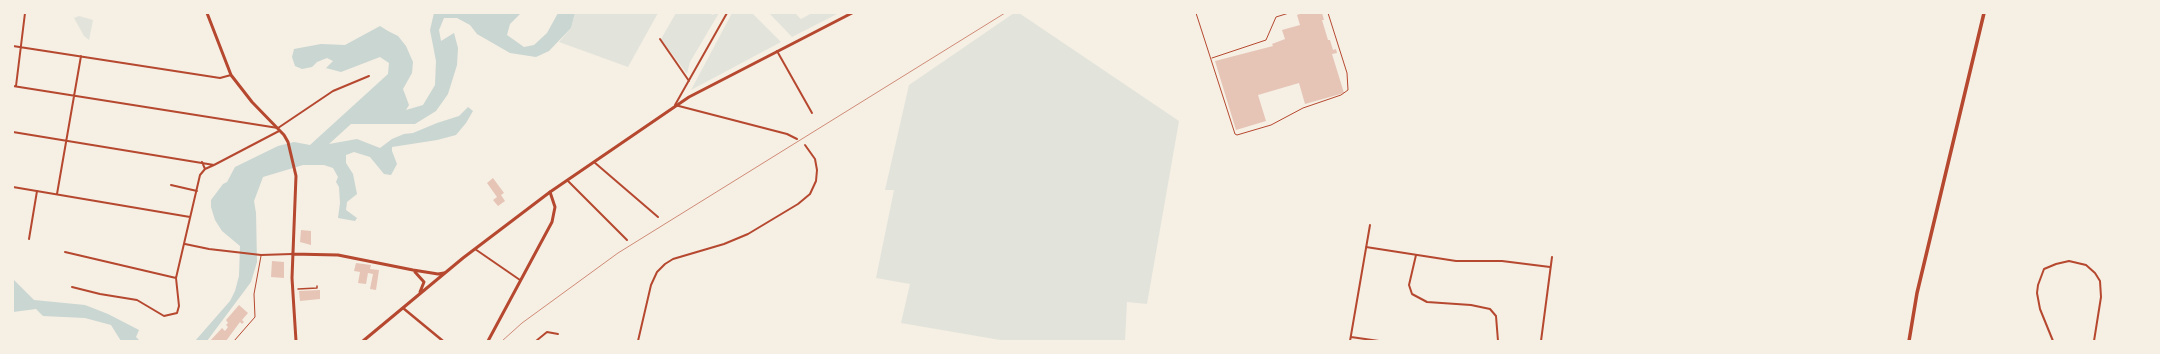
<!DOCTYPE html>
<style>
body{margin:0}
#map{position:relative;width:2160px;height:354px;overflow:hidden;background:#f6efe4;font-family:Quicksand,sans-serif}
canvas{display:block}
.frame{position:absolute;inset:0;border:14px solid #f6efe4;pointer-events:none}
</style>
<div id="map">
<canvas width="2160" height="354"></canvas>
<div class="frame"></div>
</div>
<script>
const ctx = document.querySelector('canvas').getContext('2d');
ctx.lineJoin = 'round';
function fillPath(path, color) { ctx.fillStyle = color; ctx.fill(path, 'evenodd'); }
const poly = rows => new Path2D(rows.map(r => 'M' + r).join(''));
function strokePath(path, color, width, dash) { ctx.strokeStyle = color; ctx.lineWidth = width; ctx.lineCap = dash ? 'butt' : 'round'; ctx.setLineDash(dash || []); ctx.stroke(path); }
fillPath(poly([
 [575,13,658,13,628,67,559,42,571,28],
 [676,13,709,13,713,15,715,13,719,13,690,62,687,74,661,39],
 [732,13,752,13,781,42,691,90],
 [769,13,795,13,801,19,812,13,839,13,792,37],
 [1014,13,1019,13,1179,121,1147,304,1127,302,1125,341,1006,341,901,323,910,284,876,278,894,190,885,190,909,85],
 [79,16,93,20,89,40,84,36,74,18]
]), '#e2e4dc');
fillPath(poly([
 [434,13,521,13,510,24,507,35,524,47,534,45,547,33,558,13,575,13,571,28,549,51,536,57,510,53,477,34,470,25,457,18,444,18,439,30,441,41,454,33,458,48,457,65,448,94,436,111,415,124,351,124,329,144,357,139,380,148,392,139,404,134,413,133,437,123,459,116,468,107,473,111,466,123,456,135,437,140,392,147,392,151,397,164,391,175,384,174,370,157,354,152,346,155,346,163,353,174,357,194,347,202,346,210,357,218,355,221,338,218,340,203,339,187,336,182,338,177,333,168,324,165,303,165,263,177,254,201,256,213,257,262,251,282,207,341,195,341,230,301,235,291,239,276,240,246,222,231,215,220,211,207,211,200,223,184,227,182,235,167,278,146,294,142,310,145,388,74,389,63,380,57,341,72,326,68,333,61,327,58,317,62,312,67,302,69,295,66,292,57,294,49,321,44,345,45,380,26,388,31,398,36,406,46,413,62,412,73,403,89,409,105,406,110,423,105,435,85,436,61,430,30],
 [13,279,34,300,85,305,108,314,139,330,136,337,140,341,121,341,111,325,85,318,43,316,36,309,13,312]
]), '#c9d6d2');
fillPath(poly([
 [1302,13,1322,13,1324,20,1322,20,1328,40,1330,40,1333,50,1336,49,1337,53,1332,54,1344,93,1305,104,1299,83,1258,95,1266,121,1236,130,1215,61,1273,46,1272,44,1285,39,1282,30,1300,25,1297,15],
 [493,178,504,193,501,195,505,201,498,206,493,200,497,197,487,183],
 [301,230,311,231,311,245,300,242],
 [272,261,284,262,284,278,271,277],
 [356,263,371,265,370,269,379,270,376,290,370,289,373,274,368,273,366,284,358,283,360,272,354,271],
 [320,290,320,299,300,301,299,291],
 [239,305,248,313,242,320,244,322,242,324,240,322,226,341,210,341,222,328,225,331,228,327,226,325,228,323,226,320]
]), '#e6c5b7');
strokePath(poly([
 [1196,13,1235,134,1237,135,1271,125,1303,108,1341,95,1348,90,1347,73,1328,13],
 [1212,58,1266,40,1276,17,1289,13],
 [234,341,255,317,254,294,261,256]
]), '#b5482f', 1);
strokePath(poly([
 [298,289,317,288,317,286]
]), '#b5482f', 1.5);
strokePath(poly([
 [727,13,675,105,787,134,797,139],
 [660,39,689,81],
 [13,46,220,78,231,75],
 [777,51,812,113],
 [13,86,278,128,333,91,369,76],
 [16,86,25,13],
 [13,132,214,165,279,131],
 [594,162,658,217],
 [205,169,214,165],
 [567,180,627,240],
 [171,185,197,191],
 [13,187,190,217],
 [57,194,81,56],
 [29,239,37,191],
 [185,244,209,249,261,255,292,254],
 [1366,247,1456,261,1502,261,1550,267],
 [475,249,520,280],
 [65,252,176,278],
 [1416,255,1409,285,1412,294,1427,302,1471,305,1490,309,1496,316,1498,341],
 [72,287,100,294,137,300,164,316,177,313,179,306,176,278,200,175,205,169,202,162],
 [1351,337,1379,341],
 [536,341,547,332,558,334],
 [638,341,651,285,657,272,665,264,673,259,724,244,748,234,798,204,810,194,816,181,817,170,815,159,805,145],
 [1350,341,1370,225],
 [1541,341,1552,257],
 [2053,341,2040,309,2037,293,2038,285,2044,269,2056,264,2069,261,2086,265,2095,273,2100,281,2101,297,2094,341]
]), '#b5482f', 2);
strokePath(poly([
 [403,308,443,341]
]), '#b5482f', 2.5);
strokePath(poly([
 [207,13,231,75,252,102,284,135,288,142,296,176,292,278,296,341],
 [292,254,338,255,413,270,438,274,444,273],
 [415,272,424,282,420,292],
 [363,341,463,258,550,192]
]), '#b5482f', 3);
strokePath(poly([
 [488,341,552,222,555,207,550,192,689,97,852,13]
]), '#b5482f', 3);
strokePath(poly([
 [1909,341,1917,293,1984,13]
]), '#b5482f', 3.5);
strokePath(poly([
 [502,341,522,323,618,253,1005,13]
]), '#cf8b77', 1);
</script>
